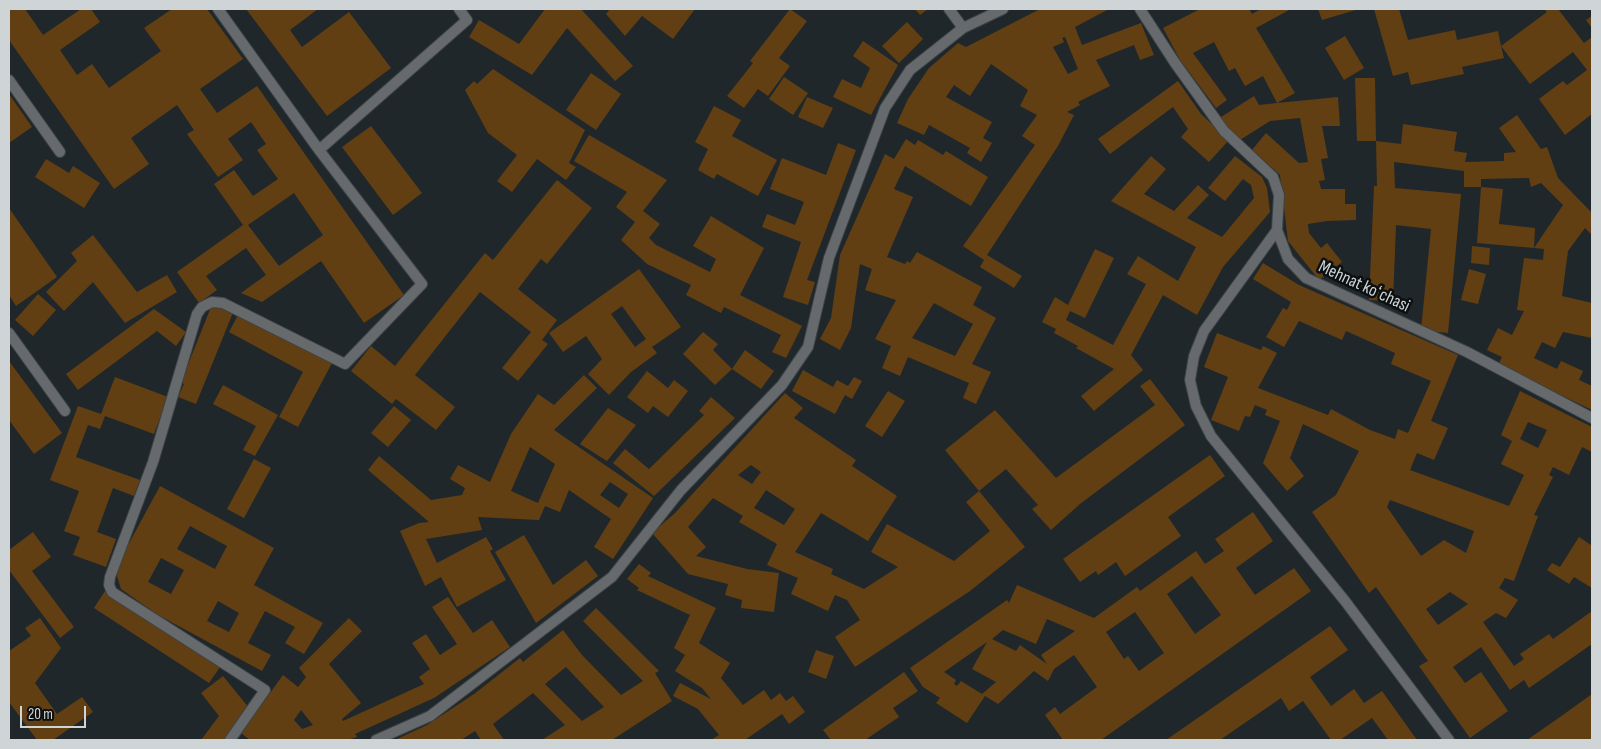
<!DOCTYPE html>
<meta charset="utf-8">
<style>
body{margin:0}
#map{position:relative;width:1601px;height:749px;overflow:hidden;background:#20272b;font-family:"Sofia Sans Condensed",sans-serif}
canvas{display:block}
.frame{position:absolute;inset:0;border:10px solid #cfd4d7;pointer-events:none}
.scale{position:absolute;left:20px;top:706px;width:66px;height:22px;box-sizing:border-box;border:2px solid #cfd4d7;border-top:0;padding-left:6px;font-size:15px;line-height:18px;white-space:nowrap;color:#cfd4d7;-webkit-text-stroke:4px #0c1011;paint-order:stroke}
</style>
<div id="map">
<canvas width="1601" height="749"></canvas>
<div class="frame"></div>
<div class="scale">20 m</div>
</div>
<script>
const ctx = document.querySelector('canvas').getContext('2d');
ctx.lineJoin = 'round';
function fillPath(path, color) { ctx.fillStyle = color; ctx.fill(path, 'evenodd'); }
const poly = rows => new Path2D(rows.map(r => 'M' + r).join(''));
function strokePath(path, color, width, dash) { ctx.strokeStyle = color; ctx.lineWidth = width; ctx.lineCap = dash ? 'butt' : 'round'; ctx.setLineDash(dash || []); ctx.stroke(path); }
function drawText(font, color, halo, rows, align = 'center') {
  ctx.font = font + ' "Sofia Sans Condensed",sans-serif'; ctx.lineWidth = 5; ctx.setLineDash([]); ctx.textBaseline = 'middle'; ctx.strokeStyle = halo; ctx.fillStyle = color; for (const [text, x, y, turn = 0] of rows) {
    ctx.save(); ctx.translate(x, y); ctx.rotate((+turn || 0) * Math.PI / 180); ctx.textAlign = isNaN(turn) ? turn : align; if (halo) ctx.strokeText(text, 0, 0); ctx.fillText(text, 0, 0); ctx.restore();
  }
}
fillPath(poly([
 [9,9,25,9,43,35,81,9,91,9,100,22,60,50,77,75,92,64,109,88,161,51,144,28,172,9,207,9,243,59,200,89,217,113,257,86,404,295,364,323,321,261,262,302,241,293,266,275,246,248,206,276,217,290,199,303,177,272,243,225,214,184,234,170,253,196,278,179,257,150,266,144,251,122,228,139,243,160,218,177,187,134,194,130,177,105,131,138,149,164,114,189,9,40],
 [294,193,323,235,279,266,248,225],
 [246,9,318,9,290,30,302,47,349,12,391,68,327,116],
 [545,9,581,9,633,66,615,81,567,28,532,75,469,37,479,20,519,44],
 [610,9,695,9,673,39,642,16,625,36,606,14],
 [790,9,807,21,779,58,790,66,768,96,758,89,744,108,727,96,753,63,750,61],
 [915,9,928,9,920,15],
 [1040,9,1109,9,1075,27,1082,45,1141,23,1154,55,1140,60,1134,45,1096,60,1110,86,1078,102,1080,105,1067,112,1074,115,1058,146,987,255,1022,276,1014,288,980,267,984,260,963,246,1035,145,1022,136,1037,115,1020,106,1028,90,991,64,970,96,954,85,946,97,992,122,983,138,992,143,981,162,967,153,970,148,929,125,924,135,897,123,908,99,929,68,958,43,966,47],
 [1065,37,1078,69,1068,74,1053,47,1064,42,1062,38],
 [1200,9,1249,9,1252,14,1261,9,1291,9,1256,28,1295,93,1277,103,1338,97,1340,126,1322,126,1328,158,1321,159,1325,180,1319,181,1321,189,1345,189,1345,204,1356,204,1356,220,1327,221,1308,224,1309,233,1321,248,1327,243,1342,262,1319,280,1288,241,1280,175,1252,150,1266,133,1299,163,1308,162,1300,118,1270,121,1240,140,1218,119,1254,96,1259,105,1277,103,1263,76,1245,86,1235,68,1229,71,1214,42,1193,53,1227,100,1216,108,1180,60,1163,28],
 [1318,9,1359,9,1322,20],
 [1374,9,1399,9,1408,40,1455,30,1457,40,1498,31,1501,46,1547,12,1544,9,1558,9,1584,43,1592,37,1592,114,1565,135,1539,99,1563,81,1567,85,1587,70,1573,52,1530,84,1501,46,1504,58,1462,67,1464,74,1411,85,1408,72,1393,76],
 [1592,16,1592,28,1586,20],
 [907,22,923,39,899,63,882,46],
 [1345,36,1364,68,1344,80,1325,48],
 [863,41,898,65,871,115,833,97,842,79,861,88,870,68,853,56],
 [493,69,585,130,569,163,576,167,566,180,537,159,512,192,497,181,517,155,488,133,465,90,474,81,477,84],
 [591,73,621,94,596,130,566,110],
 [784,77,808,93,793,115,769,99],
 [1355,78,1375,78,1376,141,1401,144,1403,124,1457,132,1454,151,1467,153,1465,162,1504,161,1504,153,1516,152,1499,128,1517,115,1541,149,1547,147,1558,178,1592,213,1592,235,1585,228,1568,251,1562,296,1592,303,1592,338,1563,332,1555,348,1542,342,1534,358,1557,369,1561,361,1583,371,1579,380,1592,386,1592,410,1498,365,1502,357,1487,350,1498,328,1512,335,1524,311,1517,310,1524,258,1543,260,1544,249,1534,248,1563,205,1541,183,1531,187,1529,178,1481,179,1481,187,1503,189,1499,224,1535,228,1534,248,1477,243,1481,187,1464,187,1464,171,1394,162,1395,188,1461,194,1448,333,1421,330,1431,229,1396,225,1393,301,1369,300,1374,186,1377,186,1376,141,1357,141],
 [1178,81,1201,114,1229,140,1209,162,1181,137,1188,129,1173,107,1110,154,1098,139],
 [9,94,32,127,9,143],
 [807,97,833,108,823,128,798,117],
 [714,106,741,120,732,136,777,160,758,196,717,174,714,179,698,170,708,149,695,142],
 [371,126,422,193,393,215,342,147],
 [589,135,667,180,643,211,660,224,649,238,656,245,710,272,716,259,693,246,711,216,764,248,740,295,802,326,786,358,772,352,781,335,724,307,721,313,686,295,691,285,647,264,621,240,635,222,616,207,627,192,574,161],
 [906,139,915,145,918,140,943,155,946,151,988,177,971,206,905,166,894,189,913,197,887,257,905,264,907,261,910,263,917,252,982,287,973,305,996,318,972,364,991,372,976,404,963,398,969,383,908,357,900,376,882,368,891,346,875,339,896,300,865,290,872,269,860,264,851,328,840,350,820,339,831,318,840,255,885,154,894,159],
 [934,303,973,324,955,356,912,338],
 [838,143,856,150,807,280,815,282,808,305,783,297,801,242,762,227,767,214,795,225,804,202,770,189,782,158,826,175],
 [1151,156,1166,169,1144,194,1174,211,1198,185,1209,195,1187,218,1222,237,1254,198,1251,185,1243,179,1225,201,1208,188,1235,156,1262,177,1267,188,1270,212,1223,267,1197,315,1163,295,1131,355,1143,370,1094,411,1081,396,1114,369,1076,348,1078,346,1054,333,1056,329,1042,322,1055,297,1068,305,1095,249,1114,258,1085,318,1070,311,1066,320,1113,345,1146,284,1127,274,1138,256,1178,281,1196,247,1111,201],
 [46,159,69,173,73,166,100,183,84,208,35,177],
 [557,180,592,208,547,264,541,259,518,289,557,320,542,340,548,344,518,381,502,368,531,332,480,292,415,375,455,407,436,430,396,399,392,404,351,371,371,346,395,366,485,253,493,260],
 [9,208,57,277,16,306,9,295],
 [93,235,137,292,167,275,177,292,125,323,93,282,64,311,46,292,77,261,71,253],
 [1472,246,1490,248,1489,265,1471,263],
 [1263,263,1299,285,1458,355,1431,421,1448,428,1434,460,1417,453,1410,470,1509,506,1524,475,1501,464,1512,441,1501,435,1520,391,1592,427,1592,452,1582,447,1569,475,1553,467,1549,475,1553,477,1534,515,1538,516,1514,581,1505,578,1499,588,1518,600,1506,618,1496,613,1483,622,1514,666,1524,659,1520,654,1549,634,1553,639,1592,611,1592,644,1529,688,1524,680,1510,690,1481,647,1453,667,1465,683,1481,672,1508,711,1470,738,1419,666,1428,661,1376,587,1369,593,1312,512,1336,495,1359,451,1303,424,1290,458,1304,476,1287,491,1263,463,1280,421,1265,415,1267,410,1255,405,1250,417,1245,416,1239,431,1211,420,1228,377,1204,367,1217,333,1261,350,1263,346,1277,353,1258,388,1328,415,1331,409,1370,430,1395,439,1398,429,1408,433,1431,381,1391,364,1395,353,1346,331,1342,340,1299,321,1284,347,1266,337,1283,308,1287,310,1291,302,1253,279],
 [1528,422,1547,430,1538,448,1520,439],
 [1390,500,1474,531,1466,553,1444,540,1421,556,1387,507],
 [1450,592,1468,604,1438,625,1426,609],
 [639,269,681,327,652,347,657,353,631,372,609,395,588,374,602,359,586,336,563,352,549,333],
 [622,306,646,339,635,347,611,314],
 [1469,269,1486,274,1478,304,1461,300],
 [38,294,56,310,33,336,15,320],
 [213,302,234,310,196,404,178,397,184,384,181,382],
 [154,309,186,332,176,346,157,331,78,390,66,374],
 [239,313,332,363,298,427,279,417,303,372,229,332],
 [703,332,718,344,713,350,732,369,745,350,774,371,761,389,732,369,715,385,683,354],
 [9,361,62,433,34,454,9,420],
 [803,370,833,387,837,380,848,386,854,377,862,381,852,399,845,395,835,414,792,391],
 [647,371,668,388,674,380,688,391,668,417,653,406,648,413,627,397],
 [584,375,597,388,554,430,653,498,613,559,594,547,611,519,569,490,560,512,545,506,539,520,478,517,482,530,426,539,437,563,486,537,493,549,490,551,506,580,457,607,441,577,425,586,400,531,419,523,429,522,368,470,379,456,431,500,462,495,465,488,450,479,458,465,490,482,511,434,538,394,554,405],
 [530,447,555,464,538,503,511,491],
 [610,482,628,494,619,508,600,495],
 [115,377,168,397,154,434,105,416,100,429,88,425,76,457,140,480,134,496,113,488,97,532,116,539,106,567,73,555,80,537,64,531,79,491,50,480,78,406,101,414],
 [1150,379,1185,425,1080,504,1051,530,1032,509,1038,505,1006,469,979,491,945,450,995,410,1056,478,1155,405,1140,386],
 [223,385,278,415,255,456,243,450,256,426,213,404],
 [888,391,905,401,882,437,865,426],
 [785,393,803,408,794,418,856,460,852,466,897,496,868,541,821,513,795,552,833,569,831,574,864,589,898,567,871,552,887,524,954,561,990,531,966,502,979,491,1025,547,970,591,855,667,835,637,860,620,847,600,835,595,828,611,791,594,798,578,767,565,777,544,739,522,743,516,713,498,688,527,706,547,696,556,747,569,779,573,774,612,741,608,742,600,725,595,728,584,688,574,652,533,675,513],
 [751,465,761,472,752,484,738,475],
 [766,490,795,509,784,525,754,508],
 [711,397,735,418,654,496,613,463,625,449,649,469,704,415,699,411],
 [394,406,411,420,388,447,371,433],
 [608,408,636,425,607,461,580,444],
 [1210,455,1225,476,1168,517,1181,536,1125,576,1116,562,1098,575,1096,571,1080,582,1063,559],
 [254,459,271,468,244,518,227,509],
 [160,486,274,548,254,585,323,623,304,654,285,643,295,627,265,611,248,643,271,655,262,671,158,615,121,589,117,576,121,558],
 [190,526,227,546,215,569,177,549],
 [161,558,184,570,171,594,148,582],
 [218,601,239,613,229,632,207,621],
 [1253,512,1273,541,1236,568,1255,595,1294,568,1311,591,1101,740,1063,740,1045,715,1055,707,1060,714,1097,687,1074,655,1054,669,1048,681,1034,671,998,704,985,696,967,723,936,703,940,698,923,687,910,668,1007,600,1009,603,1017,585,1094,618,1137,587,1140,591,1196,551,1205,564,1224,551,1215,539],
 [1192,576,1221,615,1195,634,1167,594],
 [1135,612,1164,653,1139,671,1128,656,1124,659,1106,632],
 [1047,619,1075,631,1041,655,1047,664,1020,645,1016,651,992,639,1003,630,1036,644],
 [987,642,972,669,996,682,982,694,961,681,957,686,954,684,956,680,944,672],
 [33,532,51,557,32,571,74,627,60,638,9,570,9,550],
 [524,535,553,585,586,560,598,576,536,623,495,552],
 [1579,537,1591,545,1592,543,1592,588,1574,577,1569,584,1547,570,1552,563,1560,567],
 [639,564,651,573,648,576,716,608,699,643,730,663,721,678,743,705,764,690,771,700,780,693,786,701,793,696,805,712,789,724,782,714,745,740,711,740,719,735,698,709,673,696,680,683,711,699,702,688,675,671,685,655,674,648,690,615,637,590,639,588,627,579],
 [105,591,220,667,209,683,94,608],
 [448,597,473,633,492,620,510,647,434,698,355,734,357,737,347,740,250,740,241,733,283,675,298,687,306,677,299,668,349,618,362,631,329,664,361,703,342,719,343,721,424,684,419,677,430,669,412,643,426,634,440,655,457,644,432,607],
 [301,710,313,725,302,729,294,720],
 [596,608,659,671,655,673,672,701,612,740,542,740,565,725,533,693,493,724,504,740,481,740,475,731,461,740,395,740,427,725,474,694,520,658,523,662,563,630,582,655,621,695,643,681,583,621],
 [566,667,604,707,582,721,545,684],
 [40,618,61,648,35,683,57,714,82,697,93,712,53,740,37,740,9,702,9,651,31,636,25,628],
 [1330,626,1348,650,1310,677,1331,706,1354,689,1364,703,1382,691,1417,740,1388,740,1372,718,1340,740,1331,740,1303,701,1289,711,1281,698,1220,740,1166,740],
 [816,650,834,656,826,679,808,672],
 [904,672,918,691,893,708,899,717,865,740,831,740,823,730],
 [223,676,249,708,225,740,201,740,219,716,201,693],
 [1592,694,1592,740,1527,740,1560,717]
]), '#613f13');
const minor = poly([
 [218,9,319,150,422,284,345,364,223,303,212,302,202,307,197,314,153,462,110,577,109,585,112,592,265,690,230,740],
 [949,9,963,28],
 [1140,9,1175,63,1224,131,1273,177,1279,195,1277,230,1288,259,1306,278,1467,352,1592,418],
 [9,80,60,152],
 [319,150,467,20,459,9],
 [1277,230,1204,331,1194,356,1190,380,1196,406,1211,436,1345,601,1449,740],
 [9,333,65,411],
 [376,740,430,716,612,577,681,490,782,385,808,347,829,258,885,108,910,70,963,28,1003,9]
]);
strokePath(minor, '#3c4347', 12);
strokePath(minor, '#666a6c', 10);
drawText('18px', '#cfd4d7', '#0c1011', [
 ["Mehnat koʻchasi",1364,287,25]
]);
</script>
